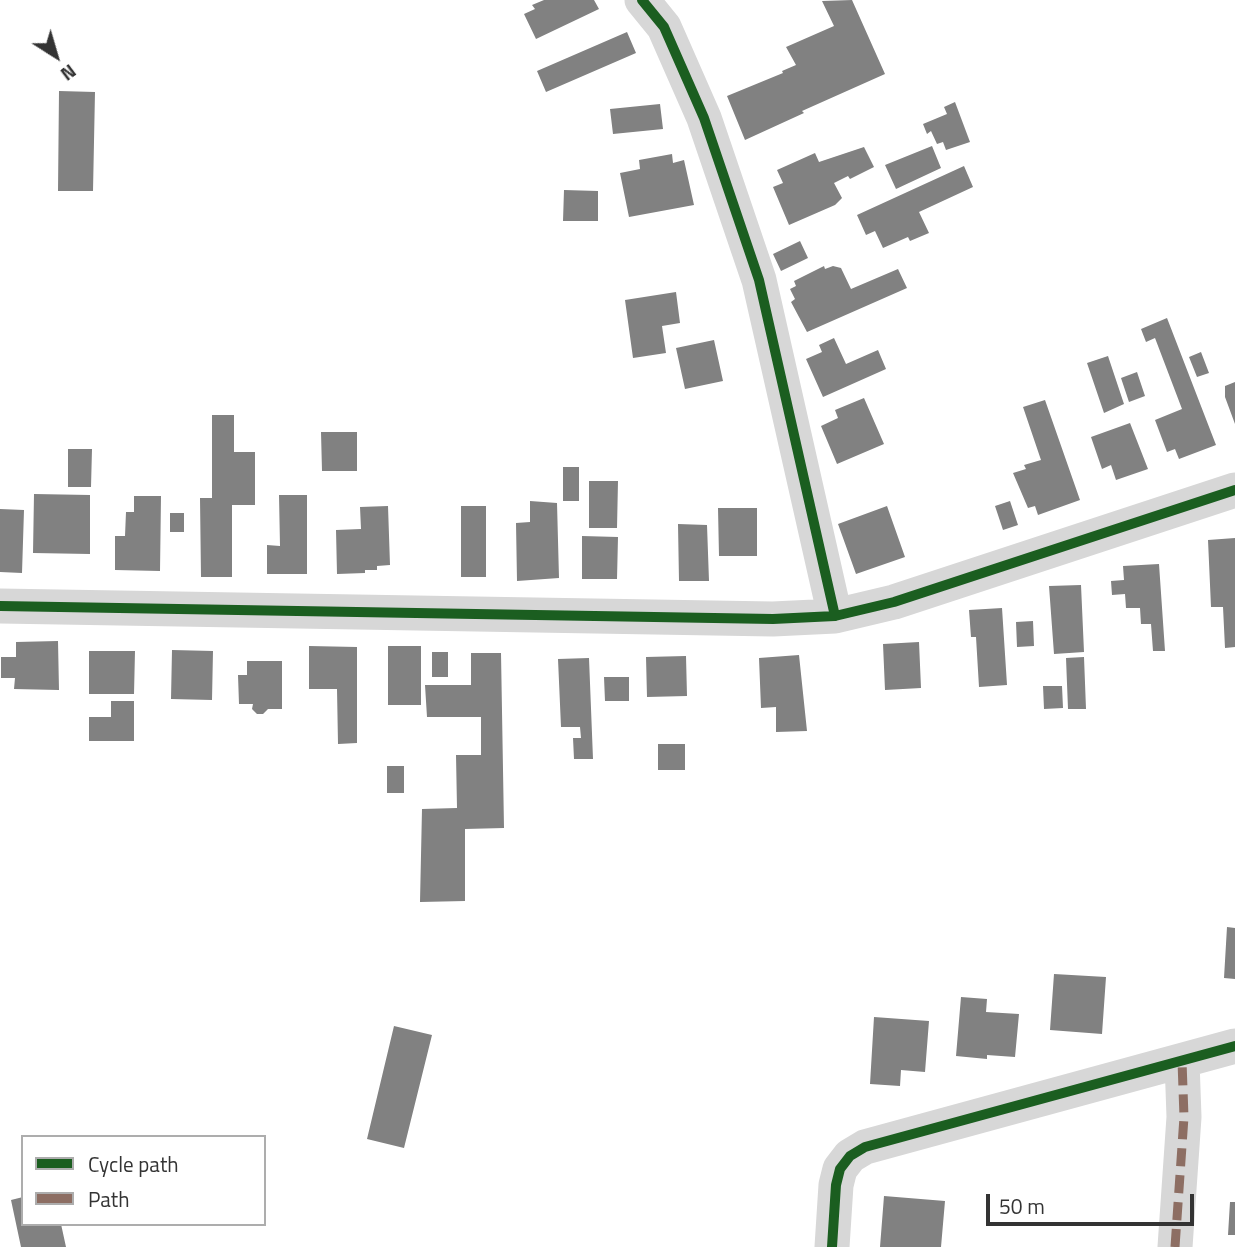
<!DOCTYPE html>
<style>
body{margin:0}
#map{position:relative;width:1235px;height:1247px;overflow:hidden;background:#fff;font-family:"Titillium Web",sans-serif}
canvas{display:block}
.legend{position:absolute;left:21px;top:1135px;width:245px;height:91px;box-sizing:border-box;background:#fff;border:2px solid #adadad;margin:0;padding:9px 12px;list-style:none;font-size:21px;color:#333}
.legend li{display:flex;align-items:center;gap:14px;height:35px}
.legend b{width:35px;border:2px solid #adadad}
.north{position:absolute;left:21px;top:21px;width:70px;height:70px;-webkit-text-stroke:5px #fff;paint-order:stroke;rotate:143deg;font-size:19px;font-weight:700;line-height:28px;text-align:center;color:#333}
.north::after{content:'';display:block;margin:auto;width:24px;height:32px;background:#333;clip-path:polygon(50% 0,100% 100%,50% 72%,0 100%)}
.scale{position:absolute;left:986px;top:1194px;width:208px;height:32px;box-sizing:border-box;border:4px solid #333;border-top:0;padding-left:9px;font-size:21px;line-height:24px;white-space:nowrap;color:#333;-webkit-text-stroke:5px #fff;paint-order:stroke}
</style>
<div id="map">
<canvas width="1235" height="1247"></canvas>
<ul class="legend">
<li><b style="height:9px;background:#1b5e20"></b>Cycle path</li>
<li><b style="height:9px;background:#8d6e63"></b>Path</li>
</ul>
<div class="north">N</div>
<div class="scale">50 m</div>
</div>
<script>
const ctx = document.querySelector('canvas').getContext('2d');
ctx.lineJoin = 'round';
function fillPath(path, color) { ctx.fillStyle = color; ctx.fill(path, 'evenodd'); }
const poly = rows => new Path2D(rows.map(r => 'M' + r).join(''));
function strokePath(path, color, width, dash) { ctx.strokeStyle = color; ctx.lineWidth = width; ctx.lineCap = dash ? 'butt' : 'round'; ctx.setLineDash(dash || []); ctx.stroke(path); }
fillPath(poly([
 [544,0,594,0,599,9,536,39,524,14,535,9,532,5],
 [852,0,885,74,802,111,804,113,745,140,727,96,783,73,782,71,796,65,786,47,834,26,822,1],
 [627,32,636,53,546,92,537,71],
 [59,91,95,92,93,191,58,191],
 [955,102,970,142,946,150,943,142,937,144,931,131,927,134,923,124,947,114,944,107],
 [660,104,663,129,613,134,610,109],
 [932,146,941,168,896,189,885,165],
 [864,147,874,167,850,179,848,176,834,183,842,198,835,205,789,225,773,187,783,183,777,170,815,153,819,162],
 [672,154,673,163,684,160,694,205,629,217,620,173,640,169,639,160],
 [964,166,973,187,919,212,929,233,910,241,908,237,883,248,875,231,866,235,857,215],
 [564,190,598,191,598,221,563,221],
 [800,241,808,258,781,271,773,254],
 [824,266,825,269,833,266,841,268,851,289,898,269,907,288,807,332,791,302,795,299,790,289,796,286,794,281],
 [676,292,680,323,662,326,666,353,633,358,625,300],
 [1167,318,1216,445,1179,459,1175,449,1167,452,1155,420,1182,409,1155,338,1146,342,1141,329],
 [834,338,846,364,878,350,886,369,823,397,806,359,822,352,819,345],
 [714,340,723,381,685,389,676,348],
 [1201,352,1209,373,1197,377,1189,357],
 [1108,356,1124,404,1104,413,1087,363],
 [1137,372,1145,396,1129,402,1121,378],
 [1235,382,1235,424,1225,397,1225,386],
 [864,398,884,444,837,464,821,426,838,418,835,410],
 [1045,400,1080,500,1038,515,1035,506,1028,508,1013,473,1026,469,1024,465,1041,460,1023,407],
 [212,415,234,415,234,452,255,452,255,505,232,505,232,577,201,577,200,498,212,498],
 [1130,423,1148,469,1116,480,1111,465,1102,469,1091,437],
 [321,432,357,432,357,471,322,471],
 [68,449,92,449,91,487,68,487],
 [563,467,579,467,579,501,563,501],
 [589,481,618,481,617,528,589,528],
 [34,494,90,495,90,554,33,553],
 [279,495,307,495,307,574,267,574,267,545,280,546],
 [134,496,161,496,160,571,115,570,115,536,125,536,126,512,134,512],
 [530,501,557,503,559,578,517,581,516,523,530,522],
 [1010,501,1018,525,1003,530,995,506],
 [388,506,390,565,377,566,377,570,365,570,365,573,337,574,336,530,361,529,360,507],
 [461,506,486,506,486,577,461,577],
 [887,506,905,557,856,574,838,524],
 [718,508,757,508,757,556,719,556],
 [0,509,24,510,22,573,0,572],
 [170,513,184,513,184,532,170,532],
 [678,524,707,525,709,581,679,581],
 [582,536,618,537,617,579,582,579],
 [1235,538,1235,647,1225,648,1223,607,1211,607,1208,540],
 [1159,564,1165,651,1153,651,1151,624,1141,624,1140,608,1126,608,1125,594,1112,595,1111,581,1124,580,1123,566],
 [1081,585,1084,652,1054,654,1049,586],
 [1002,608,1007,685,979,687,976,637,971,637,969,610],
 [1033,621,1034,646,1017,647,1016,622],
 [58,641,59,690,14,689,15,678,1,678,1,657,16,657,16,642],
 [919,642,921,688,885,690,883,644],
 [309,646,357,647,357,743,338,744,337,689,309,689],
 [388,646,421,646,421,705,388,705],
 [172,650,213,651,212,700,171,699],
 [89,651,135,651,134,694,89,694],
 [432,652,448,652,448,677,432,677],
 [471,653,501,653,504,828,465,829,465,901,420,902,422,809,457,808,456,755,481,755,481,717,427,717,425,685,471,685],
 [799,655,807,731,776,732,776,707,761,708,759,658],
 [686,656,687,696,647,697,646,657],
 [1084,657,1086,709,1068,709,1066,658],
 [589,658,593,759,574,759,573,738,581,738,580,727,561,727,558,659],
 [247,661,282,661,282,709,268,709,263,714,257,714,252,709,253,704,239,704,238,675,247,675],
 [604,677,629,677,629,701,605,701],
 [1043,686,1062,686,1063,708,1044,709],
 [111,701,134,701,134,741,89,741,89,717,111,717],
 [658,744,685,744,685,770,658,770],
 [387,766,404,766,404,793,387,793],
 [1227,927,1235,928,1235,979,1224,978],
 [1054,974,1106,977,1102,1034,1050,1030],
 [961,997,987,999,986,1012,1019,1014,1015,1057,987,1055,987,1059,956,1056],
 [874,1017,929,1021,925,1072,901,1070,900,1086,870,1084],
 [394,1026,432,1035,404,1148,367,1139],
 [884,1196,945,1201,941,1247,880,1247],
 [23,1197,23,1224,61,1224,66,1247,21,1247,11,1200],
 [1230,1202,1235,1202,1235,1235,1228,1235]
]), '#818181');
strokePath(poly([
 [642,0,664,27,704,118,759,280,835,616],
 [0,606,773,619,835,616,894,602,1235,490],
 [832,1247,836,1185,840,1169,850,1156,865,1147,1235,1046],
 [1175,1247,1184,1117,1182,1061]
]), '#d7d7d7', 35);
strokePath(poly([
 [1175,1247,1184,1117,1182,1061]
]), '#8d6e63', 9, [18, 9]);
strokePath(poly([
 [642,0,664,27,704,118,759,280,835,616],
 [0,606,773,619,835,616,894,602,1235,490],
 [832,1247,836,1185,840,1169,850,1156,865,1147,1235,1046]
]), '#1b5e20', 10);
</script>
